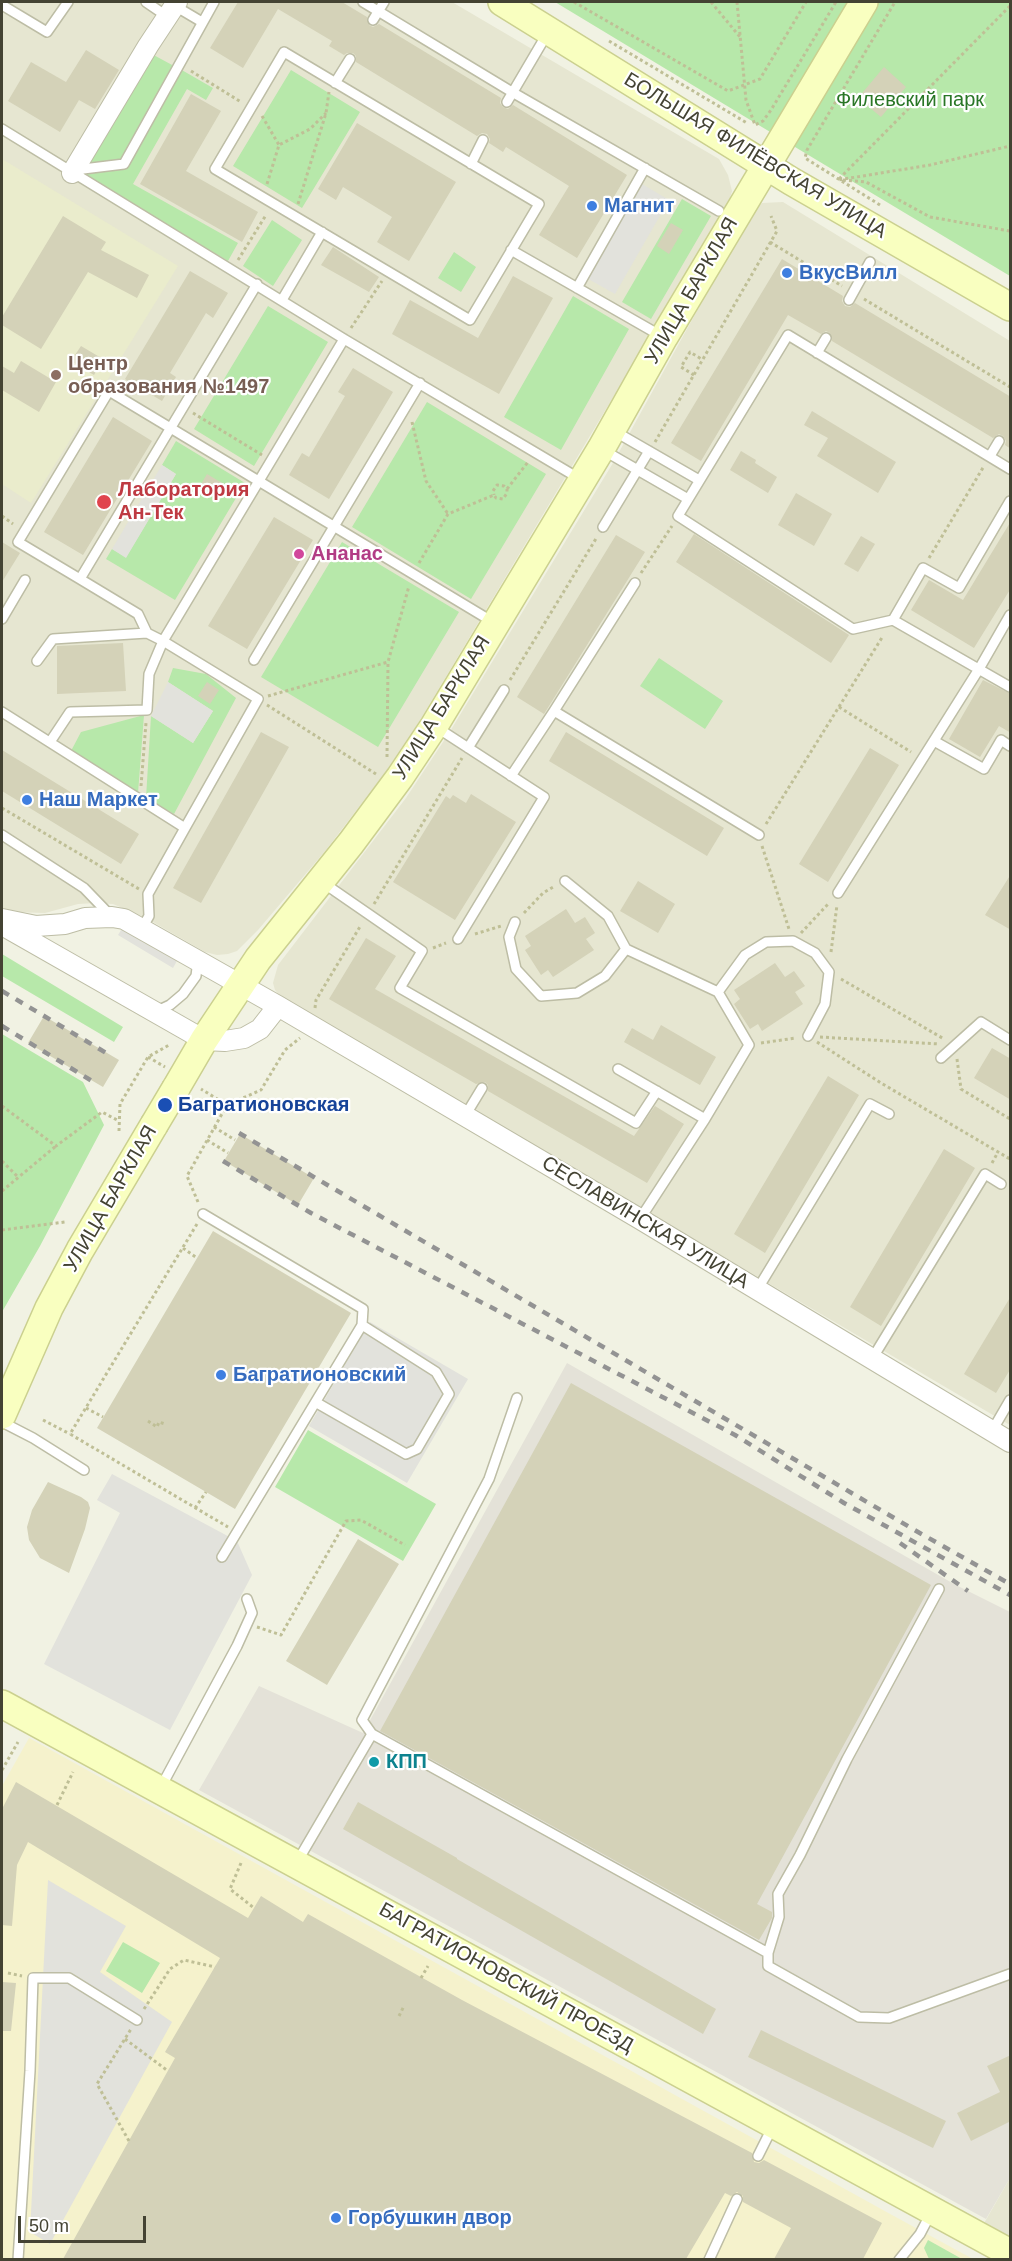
<!DOCTYPE html>
<meta charset="utf-8">
<style>
body{margin:0}
#map{position:relative;width:1012px;height:2261px;overflow:hidden;background:#f1f2e3;font-family:Helvetica,sans-serif}
canvas{display:block}
.frame{position:absolute;inset:0;border:3px solid #444333;pointer-events:none}
.scale{position:absolute;left:18px;top:2216px;width:128px;height:27px;box-sizing:border-box;border:3px solid #444333;border-top:0;padding-left:8px;font-size:18px;line-height:21px;white-space:nowrap;color:#444333;-webkit-text-stroke:4px #fff;paint-order:stroke}
</style>
<div id="map">
<canvas width="1012" height="2261"></canvas>
<div class="frame"></div>
<div class="scale">50 m</div>
</div>
<script>
const ctx = document.querySelector('canvas').getContext('2d');
ctx.lineJoin = 'round';
function fillPath(path, color) { ctx.fillStyle = color; ctx.fill(path, 'evenodd'); }
const poly = rows => new Path2D(rows.map(r => 'M' + r).join(''));
function strokePath(path, color, width, dash) { ctx.strokeStyle = color; ctx.lineWidth = width; ctx.lineCap = dash ? 'butt' : 'round'; ctx.setLineDash(dash || []); ctx.stroke(path); }
function drawText(font, color, halo, rows, align = 'center') {
  ctx.font = font + ' Helvetica,sans-serif'; ctx.lineWidth = 4.5; ctx.setLineDash([]); ctx.textBaseline = 'middle'; ctx.strokeStyle = halo; ctx.fillStyle = color; for (const [text, x, y, turn = 0] of rows) {
    ctx.save(); ctx.translate(x, y); ctx.rotate((+turn || 0) * Math.PI / 180); ctx.textAlign = isNaN(turn) ? turn : align; if (halo) ctx.strokeText(text, 0, 0); ctx.fillText(text, 0, 0); ctx.restore();
  }
}
fillPath(poly([
 [2,2,452,2,719,159,728,175,732,191,728,205,401,752,326,850,258,930,237,951,228,954,217,955,205,952,146,918,113,904,96,903,78,904,45,913,13,912,2,908],
 [783,202,1010,341,1010,1425,281,997,275,990,273,983,278,965,406,798,449,733,613,463,751,213,762,203],
 [1010,2178,1010,2241,983,2225]
]), '#e6e6d1');
fillPath(poly([
 [29,1738,892,2215,973,2259,2,2260,2,1786]
]), '#f5f2cc');
fillPath(poly([
 [567,1363,954,1584,1010,1612,1010,2178,986,2219,199,1790,259,1686,363,1733]
]), '#e4e2d8');
fillPath(poly([
 [2,159,178,266,31,503,2,484]
]), '#eaeccc');
fillPath(poly([
 [555,2,1010,2,1010,276,800,150],
 [148,52,174,66,121,161,86,164],
 [180,69,213,88,206,100,187,89,133,184,238,243,228,261,82,175,126,168],
 [291,70,360,112,302,208,233,166],
 [682,199,711,216,651,319,622,302],
 [272,220,302,240,273,286,243,266],
 [454,252,476,267,461,292,438,278],
 [573,296,629,329,561,450,504,417],
 [268,306,328,342,254,466,194,429],
 [427,402,546,474,471,599,352,527],
 [176,441,245,483,175,600,106,559,112,549,126,557,176,474,162,465],
 [342,542,459,612,378,747,261,677],
 [659,658,723,701,705,729,640,686],
 [173,668,206,674,236,698,174,814,146,798,151,716,193,743,213,711,168,682],
 [144,715,138,793,71,751,81,732],
 [2,954,123,1027,114,1042,2,976],
 [2,1034,83,1082,104,1125,40,1246,2,1312],
 [308,1430,436,1504,403,1561,275,1487],
 [123,1942,160,1963,142,1993,106,1971],
 [928,2240,962,2259,929,2259,924,2248]
]), '#b7e8aa');
fillPath(poly([
 [637,181,669,200,615,294,583,276],
 [162,465,176,474,126,558,112,549],
 [168,682,213,711,193,743,151,716],
 [123,927,178,959,173,968,118,935],
 [370,1322,468,1379,407,1483,309,1426],
 [112,1474,237,1541,252,1575,170,1730,44,1664,120,1513,97,1500],
 [48,1880,126,1926,100,1972,172,2022,50,2244,30,2232]
]), '#e2e2dc');
fillPath(poly([
 [238,2,342,2,367,17,369,25,373,27,379,24,501,98,500,103,503,107,508,109,513,105,627,175,577,258,539,235,569,186,506,147,503,152,489,143,490,139,487,134,482,133,477,136,356,62,356,56,353,53,347,53,344,55,329,46,332,41,278,9,243,68,210,48],
 [86,50,119,70,95,109,79,100,60,132,8,101,31,62,66,82],
 [884,67,906,87,881,117,858,98],
 [191,94,221,111,186,171,258,212,242,242,140,184],
 [357,123,456,182,409,261,377,242,392,217,343,187,336,200,318,189],
 [63,216,106,242,101,250,149,275,137,298,88,272,41,349,2,325,2,317],
 [671,223,683,230,669,254,657,246],
 [333,247,379,277,369,292,321,265],
 [782,259,843,296,842,301,845,306,850,307,855,303,1011,397,1011,449,1005,445,1006,441,1003,436,999,434,993,438,832,341,830,333,826,331,821,334,788,315,701,461,671,443],
 [190,271,228,293,213,318,206,313,170,373,176,377,162,401,125,379],
 [513,276,553,298,499,394,392,334,410,300,478,338],
 [81,346,103,359,94,375,71,361],
 [21,361,56,382,39,412,2,390,2,366,14,373],
 [353,368,393,392,329,499,289,475,302,453,309,457,345,396,338,392],
 [812,411,896,462,878,493,817,456,828,438,804,425],
 [113,417,152,441,83,555,44,532],
 [741,451,756,460,755,463,777,477,768,493,730,470],
 [207,474,222,483,215,495,200,486],
 [796,493,832,514,814,546,778,525],
 [274,517,313,540,247,649,208,626],
 [1011,521,1011,588,974,648,911,610,929,580,963,600],
 [694,534,849,635,831,663,676,562],
 [616,535,645,552,544,714,517,697],
 [861,536,875,544,858,572,844,564],
 [2,542,20,553,2,582],
 [123,643,126,691,57,694,57,646],
 [983,680,1011,694,1011,733,999,726,980,757,949,739],
 [207,682,219,690,210,704,198,696],
 [261,732,289,747,201,903,173,888],
 [566,732,724,828,707,856,549,761],
 [870,748,899,765,828,882,799,864],
 [2,750,139,834,121,864,2,791],
 [471,794,516,822,455,920,393,882,446,796,450,799,453,795,466,803],
 [1011,874,1011,930,985,915],
 [638,881,675,904,658,933,620,911],
 [566,909,575,923,585,917,595,933,586,939,594,950,553,977,548,970,541,975,525,950,531,946,525,936],
 [366,938,396,956,375,989,634,1136,655,1106,684,1124,647,1183,488,1091,488,1085,485,1082,476,1084,329,999],
 [775,963,785,977,794,971,805,986,795,992,803,1004,762,1031,758,1024,750,1029,734,1004,740,999,734,990],
 [44,1016,119,1060,103,1087,28,1043],
 [661,1025,716,1057,700,1085,624,1042,632,1028,653,1040],
 [992,1048,1011,1059,1011,1100,974,1078],
 [828,1076,859,1095,765,1253,734,1234],
 [240,1134,314,1178,298,1205,224,1161],
 [944,1149,975,1168,881,1326,850,1307],
 [213,1231,351,1313,235,1509,97,1428],
 [1011,1296,1011,1368,996,1393,964,1374],
 [571,1383,931,1585,757,1904,772,1912,772,1918,759,1940,380,1731],
 [48,1482,81,1497,88,1502,90,1508,85,1529,69,1573,40,1558,29,1540,27,1527,32,1510],
 [358,1539,399,1564,327,1685,286,1661],
 [16,1782,248,1918,261,1896,303,1922,308,1914,462,2000,752,2153,754,2162,759,2163,764,2160,882,2223,863,2259,774,2259,791,2228,743,2202,743,2196,737,2192,731,2196,725,2193,686,2259,63,2259,175,2058,165,2052,220,1958,28,1842,17,1865,12,1926,2,1925,2,1809],
 [358,1802,457,1858,457,1859,716,2009,703,2034,343,1829],
 [2,1982,16,1983,11,2031,2,2031],
 [761,2030,946,2121,933,2148,748,2057],
 [1011,2055,1011,2121,971,2141,957,2113,1000,2092,987,2066]
]), '#d4d2b8');
const lane = poly([
 [146,2,168,17],
 [363,2,512,92,719,211],
 [2,5,47,32,68,2],
 [175,6,202,22],
 [373,20,384,2],
 [284,52,539,204,470,320,215,169,284,52],
 [335,83,350,59],
 [507,102,547,34],
 [2,129,344,339,580,479],
 [471,164,483,140],
 [75,170,124,164,214,2],
 [511,250,663,337],
 [577,288,645,168],
 [282,300,322,232],
 [849,300,870,262],
 [817,353,826,338],
 [614,431,699,480],
 [603,450,688,499],
 [990,456,999,441],
 [1010,469,788,335,678,516,853,629,893,620,1010,687],
 [603,527,649,451],
 [80,579,18,542,109,391,493,622],
 [2,619,25,580],
 [893,620,923,568,959,588,1010,501],
 [147,633,138,614,80,579,257,284],
 [254,660,420,383],
 [37,661,53,639,147,633,163,641,149,674,147,710,70,712,50,742],
 [554,711,759,835],
 [2,712,185,828,148,894,149,916,142,928],
 [436,727,544,797,458,939],
 [934,741,984,769,1001,740,1010,746],
 [468,748,504,690],
 [511,776,554,711,635,583],
 [185,828,258,699,163,641,344,339],
 [2,835,84,888,110,915],
 [565,881,608,916,626,949,718,992,749,1045,705,1119,640,1219],
 [322,882,422,951,400,988,636,1123,657,1091],
 [838,893,979,669,1010,615],
 [515,922,509,937,516,969,541,996,577,993,605,976,626,949],
 [718,992,745,955,766,942,793,941,815,953,829,972,825,1004,808,1036],
 [155,1012,170,1005,183,994,196,976,197,968,194,960],
 [941,1058,981,1022,1010,1040],
 [618,1069,705,1119],
 [465,1116,482,1088],
 [203,1214,363,1309,362,1325,222,1557],
 [757,1290,870,1104,889,1114],
 [872,1359,985,1174,1001,1184],
 [317,1403,406,1454,417,1449,449,1394,436,1372,362,1325],
 [2,1422,33,1438,84,1470],
 [992,1431,1010,1400],
 [939,1589,847,1759,800,1855,778,1894,779,1917,768,1953,768,1966,859,2017,889,2018,1010,1974],
 [372,1734,768,1953],
 [161,1787,237,1646,252,1613,247,1599],
 [297,1862,372,1734,362,1720,489,1479,517,1398],
 [758,2156,773,2126],
 [18,2260,30,2071,33,1978,69,1978,137,2020],
 [709,2260,737,2199],
 [899,2260,920,2234,931,2213]
]);
const street = poly([
 [72,173,148,46,177,2],
 [2,919,36,926,65,924,85,918,112,917,124,919,278,1006,640,1219,1010,1442],
 [4,926,204,1040,225,1041,244,1038,260,1029,278,1006]
]);
const secondary = poly([
 [502,2,791,181,1010,307],
 [176,1088,204,1040,258,959,351,843,400,777,434,726,601,449,664,337,864,2],
 [2,1415,49,1308,80,1250,154,1125],
 [2,1704,1010,2253]
]);
strokePath(lane, '#bdbda5', 12);
strokePath(street, '#bdbda5', 22);
strokePath(secondary, '#cbd08f', 30);
strokePath(poly([
 [574,2,728,91,760,79,806,2],
 [711,2,740,37],
 [737,2,746,100,755,125,763,121,771,110,836,2],
 [1010,6,838,180,930,165,1010,146],
 [609,41,747,123],
 [191,71,241,102],
 [262,116,279,145],
 [843,180,866,182,930,217,1010,231],
 [267,184,279,145,310,129,326,113],
 [298,204,326,113,329,92],
 [880,205,805,158,807,150,895,2],
 [770,242,842,286],
 [238,260,266,215],
 [864,299,1010,387],
 [351,328,382,281],
 [694,375,681,367,690,352,703,360],
 [193,413,262,455],
 [412,422,426,481,448,514],
 [655,442,777,231,771,216],
 [507,489,528,462],
 [2,516,13,524],
 [929,558,984,466],
 [419,563,448,514,494,495,496,498,503,499,507,493,507,489,504,486,497,485,493,491,494,495],
 [641,573,672,526],
 [510,680,597,537],
 [268,696,388,662,409,586],
 [267,705,376,774],
 [839,707,911,752],
 [387,757,388,662],
 [141,786,146,723],
 [2,808,139,889],
 [766,824,883,636],
 [762,846,789,929],
 [374,904,462,758],
 [524,913,543,893,555,886],
 [801,933,829,903],
 [475,934,501,926],
 [433,948,446,943],
 [831,952,837,905],
 [841,979,944,1039],
 [315,1008,316,1000,361,925],
 [820,1037,939,1044],
 [817,1042,881,1083,1010,1159],
 [761,1043,796,1038],
 [148,1057,165,1067],
 [957,1059,961,1089,1010,1119],
 [227,1105,261,1090,285,1050,300,1038],
 [2,1106,56,1146,102,1112,119,1121],
 [214,1127,235,1140],
 [119,1131,120,1104,148,1057,169,1045],
 [207,1140,228,1153],
 [2,1161,18,1177],
 [992,1163,998,1152],
 [2,1191,56,1146],
 [198,1202,187,1176,227,1105,201,1089],
 [197,1224,70,1434,228,1527],
 [2,1230,65,1222],
 [183,1248,197,1258],
 [86,1408,103,1417],
 [43,1420,70,1434],
 [148,1421,157,1427,159,1422,165,1424],
 [195,1508,206,1492],
 [257,1627,281,1635,346,1521,361,1520,405,1545],
 [2,1770,18,1742],
 [57,1805,73,1772],
 [241,1863,230,1889,254,1908],
 [8,1973,22,1976],
 [421,1978,428,1966],
 [144,2009,170,1969,184,1960,215,1967],
 [399,2016,404,2006],
 [125,2039,168,2071],
 [129,2141,97,2084,131,2029]
]), '#bfbf96', 3, [3, 3]);
strokePath(lane, '#fff', 9);
strokePath(street, '#fff', 20);
strokePath(secondary, '#f9ffc0', 27);
strokePath(poly([
 [2,991,108,1054],
 [2,1026,92,1081],
 [239,1133,918,1532,1010,1584],
 [223,1161,311,1213,735,1435,844,1503,1010,1595],
 [900,1543,968,1591]
]), '#939393', 4.5, [8, 8]);
const secondaryBridge = poly([
 [154,1125,176,1088]
]);
strokePath(secondaryBridge, '#cbd08f', 30, []);
strokePath(secondaryBridge, '#f9ffc0', 27);
for (const [x, y, r, color] of [
 [592,206,6,"#3f7fe0"],
 [787,273,6,"#3f7fe0"],
 [56,375,6,"#8d6e63"],
 [104,502,8,"#e0444e"],
 [299,554,6,"#d1479c"],
 [27,800,6,"#3f7fe0"],
 [165,1105,8,"#1a4fb4"],
 [221,1375,6,"#3f7fe0"],
 [374,1762,6,"#0f9aa8"],
 [336,2218,6,"#3f7fe0"]
]) { const dot = new Path2D(); dot.arc(x, y, r, 0, 2 * Math.PI); ctx.fillStyle = color; ctx.fill(dot); strokePath(dot, '#fff', 2); }
drawText('20px', '#297626', '#fff', [
 ["Филевский парк",910,100]
]);
drawText('20px', '#444333', '#fff', [
 ["БОЛЬШАЯ ФИЛЁВСКАЯ УЛИЦА",755,156,31],
 ["УЛИЦА БАРКЛАЯ",692,291,-60],
 ["УЛИЦА БАРКЛАЯ",442,708,-58],
 ["УЛИЦА БАРКЛАЯ",111,1199,-60],
 ["СЕСЛАВИНСКАЯ УЛИЦА",645,1223,31],
 ["БАГРАТИОНОВСКИЙ ПРОЕЗД",506,1978,29]
]);
drawText('bold 20px', '#366cbe', '#fff', [
 ["Магнит",604,206],
 ["ВкусВилл",799,273],
 ["Наш Маркет",39,800],
 ["Багратионовский",233,1375],
 ["Горбушкин двор",348,2218]
], 'left');
drawText('bold 20px', '#785e54', '#fff', [
 ["Центр",68,364],
 ["образования №1497",68,387]
], 'left');
drawText('bold 20px', '#be3a42', '#fff', [
 ["Лаборатория",118,490],
 ["Ан-Тек",118,513]
], 'left');
drawText('bold 20px', '#b23c85', '#fff', [
 ["Ананас",311,554]
], 'left');
drawText('bold 20px', '#164399', '#fff', [
 ["Багратионовская",178,1105]
], 'left');
drawText('bold 20px', '#0d838f', '#fff', [
 ["КПП",386,1762]
], 'left');
</script>
